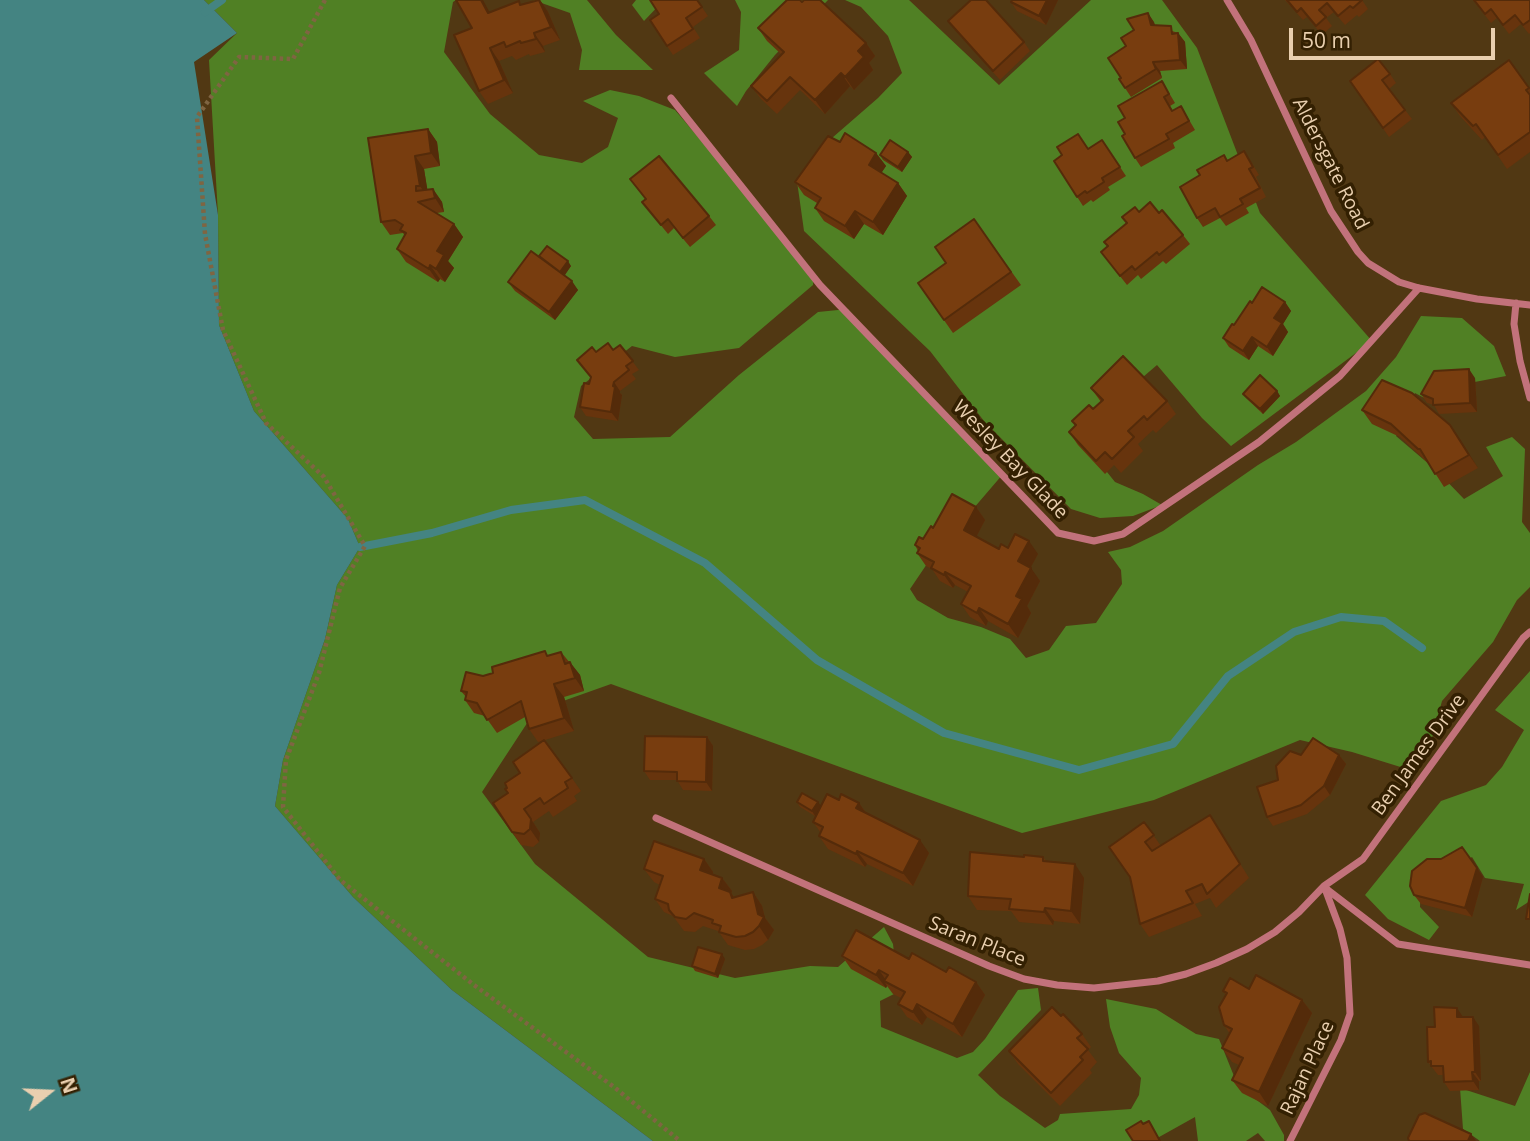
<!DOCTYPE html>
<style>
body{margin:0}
#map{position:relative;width:1530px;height:1141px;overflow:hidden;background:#513813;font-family:"Open Sans",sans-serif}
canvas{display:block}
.north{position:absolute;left:14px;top:1057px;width:70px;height:70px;-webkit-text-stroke:5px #332002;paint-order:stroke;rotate:72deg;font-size:19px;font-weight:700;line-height:28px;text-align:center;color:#e9cfaf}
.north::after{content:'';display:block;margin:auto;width:24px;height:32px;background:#e9cfaf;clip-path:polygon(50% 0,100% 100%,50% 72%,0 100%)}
.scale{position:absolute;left:1289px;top:28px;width:206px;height:32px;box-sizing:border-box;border:4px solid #e9cfaf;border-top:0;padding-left:9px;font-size:21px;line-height:24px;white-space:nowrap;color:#e9cfaf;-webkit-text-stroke:5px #332002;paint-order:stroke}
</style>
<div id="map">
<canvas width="1530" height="1141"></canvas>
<div class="north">N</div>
<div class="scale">50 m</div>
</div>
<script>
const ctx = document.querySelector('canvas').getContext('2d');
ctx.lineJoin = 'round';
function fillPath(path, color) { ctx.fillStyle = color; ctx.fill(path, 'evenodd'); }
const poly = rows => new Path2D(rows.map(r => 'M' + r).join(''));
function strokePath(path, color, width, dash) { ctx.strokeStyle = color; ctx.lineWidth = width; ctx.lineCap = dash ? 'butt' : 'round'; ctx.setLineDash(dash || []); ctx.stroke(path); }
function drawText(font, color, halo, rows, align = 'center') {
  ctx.font = font + ' "Open Sans",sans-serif'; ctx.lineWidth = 7; ctx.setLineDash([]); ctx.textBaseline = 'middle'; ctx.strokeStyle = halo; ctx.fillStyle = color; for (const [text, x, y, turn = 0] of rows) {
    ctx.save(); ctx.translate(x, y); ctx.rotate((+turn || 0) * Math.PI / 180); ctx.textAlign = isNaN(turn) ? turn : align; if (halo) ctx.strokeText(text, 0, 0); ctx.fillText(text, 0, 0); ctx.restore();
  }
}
fillPath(poly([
 [204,0,456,0,453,2,444,52,490,114,539,155,582,163,608,147,618,118,583,101,610,90,639,96,675,110,814,273,813,285,739,348,675,357,632,346,581,386,574,417,593,439,670,437,739,375,818,312,848,309,911,385,1003,474,931,558,910,589,917,600,948,618,981,627,1010,639,1026,658,1049,650,1066,626,1096,623,1122,584,1121,570,1108,552,1130,547,1163,531,1258,465,1296,442,1366,391,1396,357,1421,316,1462,318,1494,346,1506,376,1459,385,1443,408,1415,393,1396,436,1437,471,1464,499,1503,476,1486,447,1512,437,1525,449,1522,522,1530,533,1530,587,1517,600,1493,642,1442,701,1427,757,1407,769,1352,752,1300,740,1154,800,1022,833,611,684,535,711,482,792,535,864,648,957,735,978,810,966,838,967,884,927,893,944,898,992,880,1001,881,1027,957,1058,973,1052,985,1039,1018,990,1038,988,1041,1010,978,1075,1000,1096,1045,1128,1058,1120,1060,1114,1131,1109,1139,1095,1141,1078,1119,1053,1110,1027,1106,999,1156,1009,1196,1034,1219,1039,1238,1086,1270,1110,1284,1135,1284,1141,1265,1141,1258,1133,1246,1141,1198,1141,1195,1117,1152,1141,653,1141,452,990,353,897,275,806,283,760,325,639,337,585,360,547,348,519,254,411,219,325,218,215,209,60,237,33],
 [533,0,587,0,616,35,653,70,579,70,582,50,570,13],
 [636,0,664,0,644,21,632,5],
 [735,0,828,0,775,55,746,91,737,106,704,73,739,50,741,12],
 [845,0,909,0,999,85,1091,0,1162,0,1197,48,1260,213,1372,341,1231,446,1202,418,1157,365,1108,407,1079,437,1115,482,1143,494,1162,505,1133,516,1100,518,1071,509,984,421,930,351,804,231,797,181,832,138,878,98,902,73,888,36,861,7],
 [1530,671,1530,901,1516,910,1524,884,1485,878,1472,857,1451,871,1421,877,1420,907,1439,927,1429,940,1388,919,1365,895,1441,801,1486,785,1502,767,1524,730,1495,710],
 [1530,1072,1530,1141,1480,1141,1463,1129,1460,1088,1515,1106]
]), '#508024');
fillPath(poly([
 [0,0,204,0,237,33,194,62,218,215,219,325,254,411,348,519,360,547,337,585,325,639,283,760,275,806,353,897,452,990,653,1141,0,1141]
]), '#448482');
strokePath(poly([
 [205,12,222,0],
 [360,547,432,533,511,510,585,500,705,563,817,660,944,733,1079,770,1173,744,1228,676,1294,632,1341,617,1384,621,1422,648]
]), '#448482', 8);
strokePath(poly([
 [325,0,293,59,239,57,197,117,205,234,223,330,266,423,324,477,365,546,340,588,319,673,286,760,283,807,340,880,474,985,614,1087,680,1141]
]), '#7f6542', 4.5, [3.5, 3.5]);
strokePath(poly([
 [1227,0,1251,40,1331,211,1358,252,1368,263,1399,282,1419,288,1477,299,1530,305],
 [671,98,820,285,1058,533,1094,541,1123,534,1259,442,1340,376,1419,288],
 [1516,303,1514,324,1520,361,1530,398],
 [656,818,989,966,1024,979,1057,985,1094,988,1158,981,1186,974,1216,963,1247,949,1275,932,1299,912,1324,886,1363,859,1523,638,1530,632],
 [1324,887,1398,944,1530,965],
 [1290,1141,1341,1040,1350,1014,1347,958,1340,929,1324,886]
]), '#c2727b', 7);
fillPath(poly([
 [540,0,548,12,560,40,543,46,545,52,530,56,529,54,516,60,512,56,499,61,513,93,488,104,479,91,472,28,490,12],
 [697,0,708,16,693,27,700,38,673,55,667,46],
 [1058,0,1046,25,1017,11,1011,2],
 [1285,0,1362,0,1368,9,1359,17,1357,15,1345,25,1334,12,1326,18,1332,26,1322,35,1307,17,1303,20],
 [1473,0,1530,0,1530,33,1529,34,1521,24,1509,34,1497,18,1491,23],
 [1148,13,1155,25,1178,33,1185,42,1187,69,1160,71,1162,78,1131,97,1125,88,1126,46,1134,30],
 [948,21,1024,42,1030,51,1000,80,955,30],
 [758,28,866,43,875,56,869,63,873,70,854,90,850,86,825,114,800,90,777,114,761,99,751,86,781,54,767,41],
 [1509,60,1530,89,1530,152,1507,169,1485,137,1482,140,1460,116,1451,103],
 [1390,74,1396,83,1389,89,1412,119,1389,137,1350,81],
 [1162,81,1175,103,1170,106,1173,111,1181,106,1195,130,1173,143,1175,148,1141,167,1135,158,1125,134,1125,118],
 [428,129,437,142,440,166,424,169,427,189,433,189,442,202,444,212,437,213,454,224,463,237,448,261,454,268,445,282,440,279,438,282,406,262,397,249,405,236,403,233,390,235,381,222],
 [1102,140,1126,176,1108,187,1110,190,1093,202,1091,200,1083,206,1054,161,1088,149],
 [840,142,876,153,886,166,881,173,898,183,907,196,883,235,864,224,854,239,824,221,815,208,817,203,804,195,795,182],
 [908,152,912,157,902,172,883,160,880,155],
 [1228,160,1250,160,1259,175,1256,177,1266,197,1246,208,1249,213,1226,226,1220,218,1203,227,1197,218],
 [630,179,709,216,716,225,690,247,674,228,668,234,642,202,645,199],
 [1139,212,1159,213,1183,235,1190,244,1166,264,1163,261,1141,279,1138,275,1127,285,1101,252,1108,246,1104,242],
 [974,219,1021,285,953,333,918,283,946,263],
 [539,256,571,266,564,275,578,290,555,320,515,291,508,282],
 [1285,302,1291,311,1283,324,1288,332,1273,356,1258,346,1249,360,1229,347,1223,338,1252,303],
 [620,345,639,370,632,374,636,379,620,391,620,393,622,395,618,421,586,416,580,407,589,384,596,352,613,350],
 [1475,378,1477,412,1439,414,1434,405,1427,403,1421,394],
 [1091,388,1167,401,1176,414,1156,433,1153,430,1138,444,1143,451,1121,473,1114,465,1105,474,1078,445,1069,432,1075,426,1072,421,1093,409,1101,402],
 [1277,391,1280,396,1263,414,1246,398,1243,394],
 [1362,410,1459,438,1478,468,1444,487,1428,462,1427,462,1400,437,1372,424],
 [976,507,985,520,976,537,999,549,1008,548,1038,554,1030,568,1040,581,1027,606,1031,613,1018,638,988,621,986,626,970,617,961,604,968,592,955,585,953,588,940,581,932,569,926,566,917,553,918,551,915,545,923,539,933,528],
 [561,652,580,675,584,691,564,697,574,731,545,740,581,791,574,796,577,801,553,817,549,811,533,822,540,833,539,842,533,847,521,845,493,803,508,793,507,788,543,741,538,742,529,729,525,717,497,733,485,716,474,713,465,700,466,697,461,691,483,676],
 [707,737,713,746,712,791,683,790,677,780,650,780,644,771],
 [1301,755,1339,755,1346,764,1330,795,1307,814,1273,826,1267,817,1278,780],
 [839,800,859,803,866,813,929,853,913,886,867,864,865,867,828,849,819,836,821,833,813,822,820,807,815,816,800,807,797,802,821,806],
 [1210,815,1249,878,1216,908,1210,898,1195,904,1202,916,1149,937,1140,924,1144,822,1161,846],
 [1462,847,1483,877,1472,917,1421,904,1414,895,1441,859],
 [1024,857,1043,857,1046,861,1084,878,1080,924,1054,921,1053,925,1019,922,1011,911,977,910,968,896],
 [704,859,713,872,712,875,722,878,732,891,731,893,734,897,753,892,762,906,765,918,774,930,768,940,762,945,754,949,745,950,728,945,718,931,703,926,695,932,684,931,673,916,664,912,655,899,660,885,654,882,644,869],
 [842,956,909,959,976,982,985,995,962,1037,927,1017,922,1025,907,1017,898,1004,901,998,893,994,887,986,886,988,851,969],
 [725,959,718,978,695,971,692,966],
 [1249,989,1302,1000,1312,1013,1268,1106,1242,1093,1232,1080,1239,1065,1232,1062,1222,1048,1230,1034,1224,1025,1226,995,1223,991],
 [1061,1016,1082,1034,1091,1047,1088,1050,1097,1062,1090,1070,1092,1073,1060,1106,1018,1064,1009,1051],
 [1463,1017,1479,1026,1481,1081,1479,1081,1479,1090,1450,1091,1444,1082,1444,1075,1438,1075,1428,1062,1435,1027]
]), '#67340d');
fillPath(poly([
 [481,0,483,0,497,26,488,13],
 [540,0,548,12,560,40,551,27],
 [1047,0,1058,0,1046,25,1039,16],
 [1148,13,1154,22,1158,34,1151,25],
 [534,33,543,46,545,52,536,39],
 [1178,33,1185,42,1187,69,1180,60],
 [866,43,875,56,869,63,873,70,854,90,845,77,858,51],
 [490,48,499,61,513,93,504,80],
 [1153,62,1160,71,1162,78,1156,69],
 [841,73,850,86,825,114,815,100],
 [428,129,437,142,440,166,431,153],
 [908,152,912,157,902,172,898,167],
 [876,153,886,166,878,178,869,165],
 [415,156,424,169,429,199,420,186],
 [898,183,907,196,883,235,873,222],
 [433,189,442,202,444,212,435,198],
 [855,211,864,224,854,239,845,226],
 [454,224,463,237,448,261,454,268,445,282,436,269,437,251],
 [568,261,571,266,563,278,559,273],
 [430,265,440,279,438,282,429,269],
 [572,281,578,290,555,320,549,312],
 [1285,302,1291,311,1283,324,1288,332,1273,356,1267,347,1274,318],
 [1252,337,1258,346,1249,360,1243,351],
 [1469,369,1475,378,1477,412,1470,403],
 [614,382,620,391,620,393,622,395,618,421,611,412],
 [1277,391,1280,396,1263,414,1260,409],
 [1450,425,1459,438,1478,468,1469,455],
 [976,507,985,520,973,543,964,530],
 [1029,541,1038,554,1027,574,1018,561],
 [1031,568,1040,581,1027,606,1031,613,1018,638,1008,624,1016,596],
 [945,572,955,585,953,588,944,575],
 [979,608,988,621,986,626,977,613],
 [570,662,580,675,584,691,575,678],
 [554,684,564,697,574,731,564,718],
 [707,737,713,746,712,791,706,782],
 [1339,755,1346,764,1330,795,1324,786],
 [818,802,821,806,815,816,812,811],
 [859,803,868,816,856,808],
 [531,819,540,833,539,842,530,829],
 [920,840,929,853,913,886,903,873],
 [857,851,867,864,865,867,856,854],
 [704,859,713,872,709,884,700,870],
 [1075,864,1084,878,1080,924,1071,911],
 [1477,868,1483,877,1472,917,1465,908],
 [722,878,732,891,731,893,739,905,719,888],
 [753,892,762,906,765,918,774,930,768,940,759,926,758,914],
 [1045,908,1054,921,1053,925,1044,912],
 [722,954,725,959,718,978,715,974],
 [879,970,888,983,884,981,887,986,886,988,876,975],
 [976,982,985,995,962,1037,953,1024],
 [1302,1000,1312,1013,1268,1106,1259,1092],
 [917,1004,927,1017,922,1025,913,1012],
 [1457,1008,1463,1017,1457,1017],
 [1473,1017,1479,1026,1481,1081,1475,1072],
 [1472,1072,1479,1081,1479,1090,1473,1081],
 [1471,1134,1476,1141,1468,1141]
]), '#542b0a');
const building = poly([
 [456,0,481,0,488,13,519,1,520,5,539,0,551,27,534,33,536,39,521,43,520,41,506,47,504,42,490,48,504,80,479,91,454,35,472,28,456,0],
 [650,0,697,0,702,7,686,18,693,29,667,46,650,20,659,14,650,0],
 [787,0,800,0,802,2,804,0,820,0,866,43,858,51,864,57,845,77,841,73,815,100,790,77,767,101,751,86,784,52,758,28,787,0],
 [971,0,986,0,1024,42,993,71,948,21,971,0],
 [1012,0,1047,0,1039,16,1011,2,1012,0],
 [1287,0,1362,0,1353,8,1350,6,1338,16,1327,3,1319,10,1326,17,1316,26,1301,8,1297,12,1287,0],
 [1474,0,1530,0,1530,20,1523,25,1515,15,1503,25,1491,9,1485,14,1474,0],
 [1148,13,1151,25,1171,26,1172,34,1178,33,1180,60,1153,62,1156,69,1125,88,1119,79,1121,78,1108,58,1126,46,1121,38,1134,30,1127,19,1148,13],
 [1378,59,1390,74,1382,80,1405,110,1383,128,1350,81,1378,59],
 [1509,60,1529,88,1526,90,1530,95,1530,132,1498,155,1476,124,1473,126,1451,103,1509,60],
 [1162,81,1169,94,1164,97,1172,111,1181,106,1189,121,1166,134,1169,139,1135,158,1122,136,1125,134,1118,122,1125,118,1118,106,1162,81],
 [428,129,431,153,415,156,420,186,416,186,416,191,433,189,435,198,418,202,454,224,437,251,444,255,436,269,430,265,429,269,397,249,406,233,400,230,403,225,395,220,381,222,368,138,428,129],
 [845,133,876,153,869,165,898,183,873,222,855,211,845,226,815,208,821,198,795,182,828,136,840,142,845,133],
 [1078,134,1088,149,1102,140,1120,167,1102,178,1104,182,1087,193,1085,191,1077,197,1054,161,1062,155,1057,147,1078,134],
 [890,140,908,152,898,167,880,155,890,140],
 [1244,151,1253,167,1249,169,1260,188,1240,199,1243,204,1220,217,1215,208,1197,218,1180,187,1200,175,1197,170,1224,155,1227,161,1244,151],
 [659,156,709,216,683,238,668,219,661,225,642,202,646,199,630,179,659,156],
 [1150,202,1159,213,1162,210,1183,235,1159,255,1157,252,1135,270,1132,266,1120,276,1101,252,1108,246,1104,242,1127,223,1122,217,1135,207,1139,212,1150,202],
 [974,219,1011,272,944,320,918,283,946,263,935,247,974,219],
 [547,246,568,261,560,272,539,256,547,246],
 [531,251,572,281,549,312,508,282,531,251],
 [1262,287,1285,302,1274,318,1282,323,1267,347,1252,337,1243,351,1223,338,1232,324,1234,325,1250,301,1252,303,1262,287],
 [608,343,613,350,620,345,633,361,626,366,629,370,614,382,613,386,615,387,611,412,580,407,584,383,589,384,591,377,577,360,592,347,596,352,608,343],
 [1123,356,1167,401,1147,420,1144,416,1128,431,1134,437,1112,459,1105,452,1096,461,1069,432,1076,425,1072,421,1089,405,1093,409,1103,400,1091,388,1123,356],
 [1469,369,1470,403,1433,405,1433,399,1421,394,1434,371,1469,369],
 [1260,375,1277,391,1260,409,1243,394,1260,375],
 [1382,380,1412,393,1450,425,1469,455,1435,474,1420,449,1418,449,1391,424,1362,410,1382,380],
 [952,494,976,507,964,530,999,549,1001,544,1008,548,1015,534,1029,541,1018,561,1031,568,1016,596,1022,599,1008,624,979,608,977,613,961,604,971,586,945,572,944,575,931,568,934,562,917,553,920,548,915,545,919,537,923,539,931,526,933,528,952,494],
 [545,651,547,656,561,652,565,664,570,662,575,678,554,684,564,718,529,729,521,701,487,720,477,703,465,700,467,692,461,691,466,672,483,676,493,673,492,667,545,651],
 [645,736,707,737,706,782,677,781,677,772,644,771,645,736],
 [1313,738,1339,755,1324,786,1301,805,1267,817,1257,787,1278,780,1276,766,1290,751,1301,755,1313,738],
 [544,740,572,778,565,782,568,788,544,804,540,798,524,809,531,819,530,829,524,834,512,832,493,803,508,793,505,789,507,788,505,783,520,773,513,762,544,740],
 [802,793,818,802,812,811,797,802,802,793],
 [827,794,839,800,841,794,859,803,856,808,920,840,903,873,857,851,856,854,819,836,823,827,813,822,827,794],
 [1210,815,1240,864,1207,894,1202,884,1186,891,1193,903,1140,924,1130,877,1109,847,1144,822,1154,835,1145,842,1152,851,1210,815],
 [654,841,704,859,700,870,722,878,719,888,730,892,732,898,753,892,758,914,764,917,759,926,753,932,745,936,736,937,719,932,721,926,712,923,713,920,694,913,686,919,675,917,669,910,668,904,655,899,663,876,644,869,654,841],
 [1462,847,1477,868,1465,908,1414,895,1410,886,1412,871,1427,859,1441,859,1462,847],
 [970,852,1024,857,1024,855,1043,857,1043,861,1075,864,1071,911,1045,908,1044,912,1009,909,1011,899,968,896,970,852],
 [1530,894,1530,919,1526,919,1530,894],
 [856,930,909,959,912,953,946,972,949,967,976,982,953,1024,917,1004,913,1012,898,1004,905,992,884,981,888,975,879,970,876,975,842,956,856,930],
 [698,947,722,954,715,974,692,966,698,947],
 [1256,975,1302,1000,1259,1092,1232,1080,1243,1058,1222,1048,1232,1029,1224,1025,1219,1007,1227,993,1223,991,1230,978,1249,989,1256,975],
 [1052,1007,1061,1016,1063,1014,1082,1034,1077,1038,1088,1049,1080,1057,1083,1060,1051,1093,1009,1051,1052,1007],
 [1434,1007,1457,1008,1457,1017,1473,1017,1475,1072,1472,1072,1473,1081,1444,1082,1443,1066,1431,1066,1431,1061,1428,1062,1427,1027,1435,1027,1434,1007],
 [1425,1113,1471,1134,1468,1141,1409,1141,1408,1138,1419,1115,1425,1113],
 [1141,1121,1143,1124,1149,1121,1160,1141,1133,1141,1126,1130,1141,1121]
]);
fillPath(building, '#783d0f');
strokePath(building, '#542b0a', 2);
drawText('19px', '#e9cfaf', '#332002', [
 ["Aldersgate Road",1330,164,63],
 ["Wesley Bay Glade",1010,460,46],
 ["Ben James Drive",1419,755,-54],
 ["Saran Place",977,942,22],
 ["Rajan Place",1308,1068,-65]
]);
</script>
